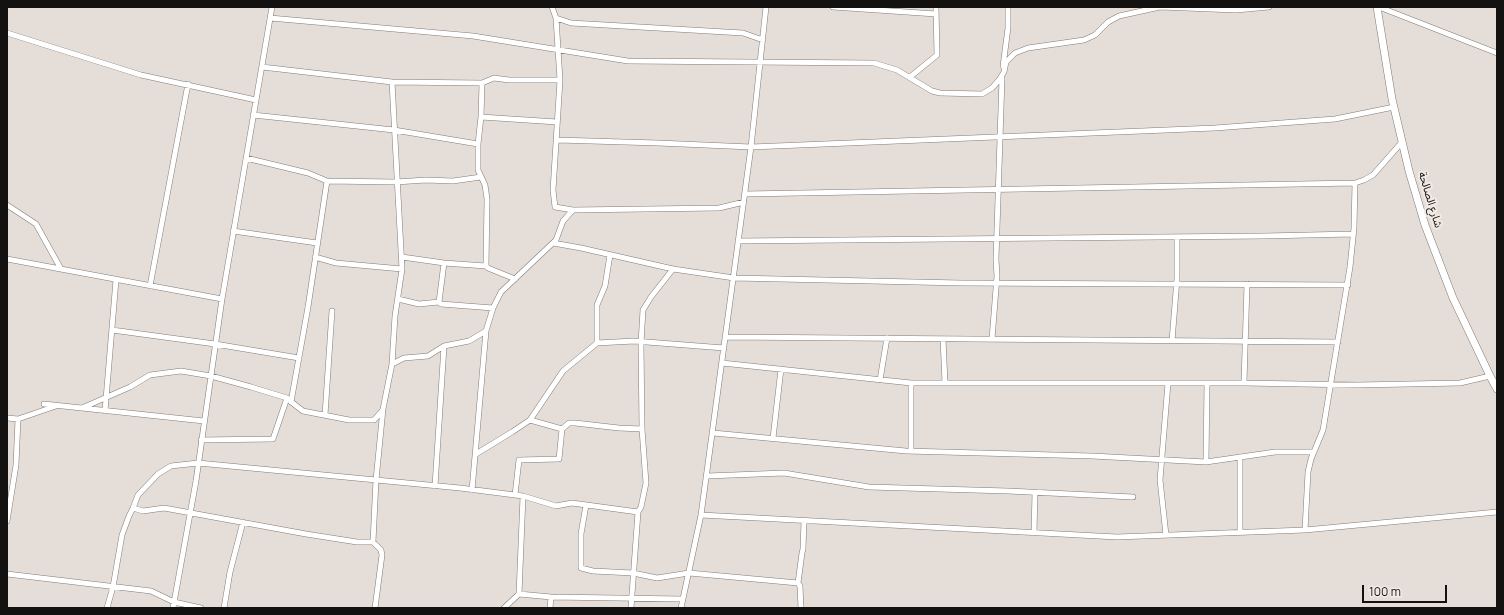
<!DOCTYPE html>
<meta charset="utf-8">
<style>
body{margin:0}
#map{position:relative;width:1504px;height:615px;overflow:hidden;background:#e5ddd8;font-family:Manrope,sans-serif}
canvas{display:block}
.frame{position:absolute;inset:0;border:8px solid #141210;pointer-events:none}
.scale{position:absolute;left:1362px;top:585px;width:85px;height:18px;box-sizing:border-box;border:2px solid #141210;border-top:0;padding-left:5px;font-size:12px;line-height:14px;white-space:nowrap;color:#141210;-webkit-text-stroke:3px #f2eae5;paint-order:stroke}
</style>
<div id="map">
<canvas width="1504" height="615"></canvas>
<div class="frame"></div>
<div class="scale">100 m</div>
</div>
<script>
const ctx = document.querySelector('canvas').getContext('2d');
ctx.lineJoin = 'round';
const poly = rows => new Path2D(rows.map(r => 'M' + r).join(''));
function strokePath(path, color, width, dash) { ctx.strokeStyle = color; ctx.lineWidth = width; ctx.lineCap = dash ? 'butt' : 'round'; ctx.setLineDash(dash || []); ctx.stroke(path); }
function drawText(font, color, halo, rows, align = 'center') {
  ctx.font = font + ' Manrope,"Noto Sans Arabic",sans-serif'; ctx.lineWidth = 4; ctx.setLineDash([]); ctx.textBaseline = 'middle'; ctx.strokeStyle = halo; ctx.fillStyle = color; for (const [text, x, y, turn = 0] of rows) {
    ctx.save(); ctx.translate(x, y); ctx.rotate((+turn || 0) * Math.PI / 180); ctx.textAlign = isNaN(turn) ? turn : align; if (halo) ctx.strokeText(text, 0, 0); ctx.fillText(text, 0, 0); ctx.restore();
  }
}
const street = poly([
 [552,7,556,18,571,23,743,33,763,40],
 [833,7,936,14],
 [1379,7,1497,53],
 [270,18,473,36,628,61,874,63,897,70,932,91,940,93,982,94,992,88,999,80,1004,72,1006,62,1015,53,1028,48,1084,40,1095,35,1108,22,1119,16,1160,7,1236,10,1269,7],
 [556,18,560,80],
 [7,33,141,75,256,100],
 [1003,66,1008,28,1008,7],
 [262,67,392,82,482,83,494,78,509,80,560,80,553,190,555,207,573,210],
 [910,77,937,55,936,7],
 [482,83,481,117,478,144,478,170,485,185,487,199,486,266],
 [253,115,394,130,478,144],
 [481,117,557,122],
 [557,140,658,143,751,147,1215,128,1335,119,1394,107],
 [246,158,308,173,327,181,396,182,426,180,453,181,481,177],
 [745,194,1355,183,1364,180,1373,175,1402,142],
 [7,205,36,224,61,269],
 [233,231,317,243],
 [738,241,1264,236,1353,234],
 [553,243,581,248,673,269,734,278,961,283,1348,285],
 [315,257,336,263,402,269],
 [402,257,444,263,486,266,488,268,515,279],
 [7,259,222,299],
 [150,286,188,84],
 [398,299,419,304,439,302,441,304,493,308],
 [439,302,444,263],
 [112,330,215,344,299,358],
 [726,337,1338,342],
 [943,339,945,383],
 [992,339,997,276,996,259,1002,78],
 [1172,341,1177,279,1177,237],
 [597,343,597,305,605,286,610,255],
 [722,363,911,383,1244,383,1358,385,1460,383,1490,376],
 [392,364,404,358,428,356,444,346,469,341,486,331,493,308,501,292,556,240,563,221,573,210,719,208,744,202],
 [880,380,887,338],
 [1244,383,1247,284],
 [290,401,303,411,349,420,374,420,383,410],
 [291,402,308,307,327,181],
 [44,404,204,421],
 [82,408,130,387,150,375,181,371,211,376,251,387,287,398,273,439,201,440],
 [105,411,116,280],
 [325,415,332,311],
 [7,418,18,419,56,406],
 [562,429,569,423,575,423,619,428,642,429],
 [713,433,906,451,1092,456,1206,462,1275,452,1314,452],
 [773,438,781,369],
 [911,451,911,383],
 [476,454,512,432,530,420,563,371,597,343,634,341,724,348],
 [1240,457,1240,532],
 [1206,462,1207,383],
 [707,476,784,473,869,487,1008,491,1133,497],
 [435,486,444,346],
 [472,490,486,331],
 [515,495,519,460,559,459,562,429,530,420],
 [586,505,581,534,581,568,593,571,633,573,657,578,689,573,798,583],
 [133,508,143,511,164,508,306,534,357,542,373,542,381,550,382,555,375,608],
 [701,515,1117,537,1305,530,1497,512],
 [7,521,16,465,18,419],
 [1305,530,1308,472,1311,459,1323,430,1350,267,1354,228,1355,183],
 [1034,533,1035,492],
 [1166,535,1160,480,1168,383],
 [373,542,376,480,383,409,392,364,395,316,402,269,392,82],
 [7,574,151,591,174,602,201,608],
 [519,594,551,597,682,599],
 [107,608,113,587,122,535,129,516,133,508,138,495,158,474,171,466,198,463,460,488,523,496,556,506,572,503,638,512],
 [173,608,196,481,222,299,272,7],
 [224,608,230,572,243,522],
 [504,608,519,594,523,496],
 [550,608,551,597],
 [631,608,638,512,641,507,646,483,642,429,641,343,643,310,651,297,673,269],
 [681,608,701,515,751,147,766,7],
 [801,608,800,586,798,583,802,553,803,549,804,521]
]);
const secondary = poly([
 [1377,7,1392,99,1409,171,1425,225,1453,298,1490,376,1497,389]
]);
strokePath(street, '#827b76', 6);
strokePath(secondary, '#827b76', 8);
strokePath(street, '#fff', 5);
strokePath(secondary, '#fff', 7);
drawText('11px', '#141210', '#f2eae5', [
 ["شارع الصالحة",1430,200,73]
]);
</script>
